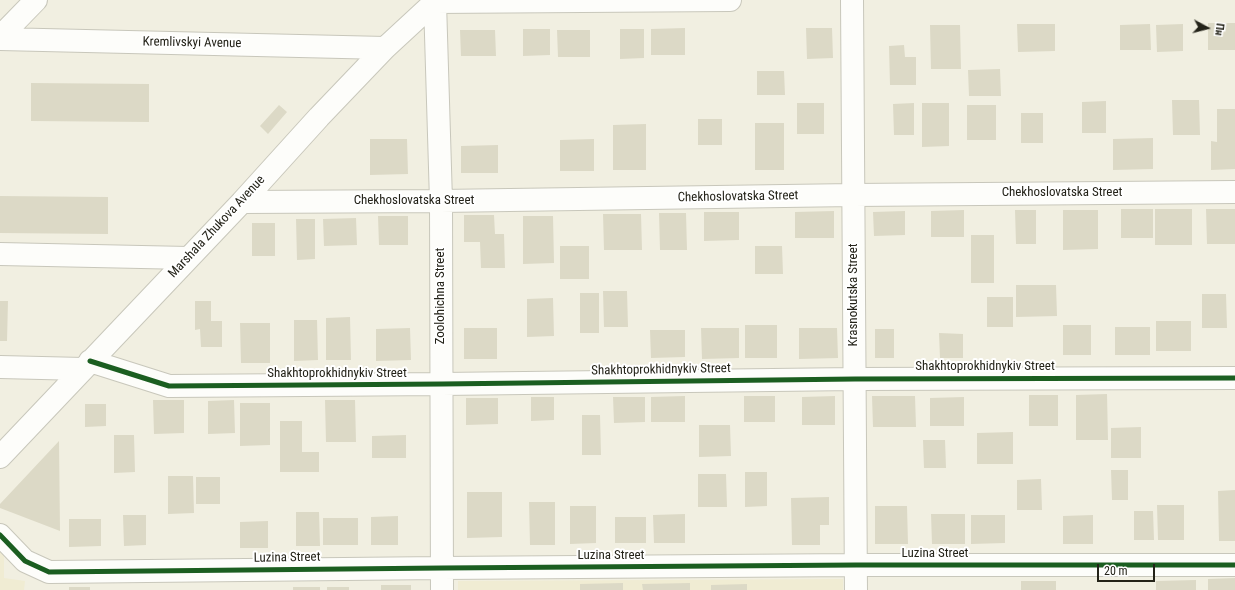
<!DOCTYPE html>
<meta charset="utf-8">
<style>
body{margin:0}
#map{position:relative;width:1235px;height:590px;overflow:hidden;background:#f1efe1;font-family:"Roboto Condensed",sans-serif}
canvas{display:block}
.north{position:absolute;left:1187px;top:8px;width:40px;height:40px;-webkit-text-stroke:3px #fff;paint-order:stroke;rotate:97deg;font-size:11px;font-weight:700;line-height:16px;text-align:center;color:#242319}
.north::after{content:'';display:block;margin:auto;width:14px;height:18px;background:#242319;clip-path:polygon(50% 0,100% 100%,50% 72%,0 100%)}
.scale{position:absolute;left:1097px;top:564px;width:58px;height:18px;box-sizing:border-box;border:2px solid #242319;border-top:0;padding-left:5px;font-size:12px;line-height:14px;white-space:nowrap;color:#242319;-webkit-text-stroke:3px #fff;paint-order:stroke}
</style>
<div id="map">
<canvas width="1235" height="590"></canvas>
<div class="north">Пн</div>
<div class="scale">20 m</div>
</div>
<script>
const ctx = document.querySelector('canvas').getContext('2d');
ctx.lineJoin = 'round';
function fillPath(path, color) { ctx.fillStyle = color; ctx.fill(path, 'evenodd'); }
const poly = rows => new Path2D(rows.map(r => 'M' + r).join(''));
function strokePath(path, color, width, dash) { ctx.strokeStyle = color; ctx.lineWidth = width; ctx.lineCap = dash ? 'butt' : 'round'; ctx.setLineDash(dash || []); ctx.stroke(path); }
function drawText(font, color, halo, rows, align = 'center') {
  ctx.font = font + ' "Roboto Condensed",sans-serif'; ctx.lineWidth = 4; ctx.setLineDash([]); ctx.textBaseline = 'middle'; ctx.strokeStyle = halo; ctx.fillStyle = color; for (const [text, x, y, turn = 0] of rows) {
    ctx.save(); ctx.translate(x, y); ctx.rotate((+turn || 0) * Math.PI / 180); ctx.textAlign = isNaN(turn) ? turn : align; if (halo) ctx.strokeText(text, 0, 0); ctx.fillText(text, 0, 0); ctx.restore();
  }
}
fillPath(poly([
 [0,548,4,552,4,578,25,581,24,590,0,590],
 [843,579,843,590,458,590,458,581]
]), '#f0ecd3');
fillPath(poly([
 [1208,23,1235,23,1235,50,1208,50],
 [1017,24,1055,24,1055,51,1018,52],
 [1150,24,1151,50,1120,50,1120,25],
 [1183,24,1183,51,1157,52,1156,25],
 [930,25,960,25,961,69,931,69],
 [685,28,685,55,651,55,651,29],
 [806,28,832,28,833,58,807,59],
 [523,29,550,29,550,55,523,56],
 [620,29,644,29,644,58,620,59],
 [460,30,495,30,496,56,461,56],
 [557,30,590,30,590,57,558,57],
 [904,45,905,57,916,57,916,85,890,85,889,46],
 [1000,69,1001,96,969,96,968,70],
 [757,71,784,71,785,95,757,95],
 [31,83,149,84,149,122,31,121],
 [1172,100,1199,100,1200,135,1173,135],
 [1106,101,1106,133,1082,133,1082,102],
 [797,103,824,103,824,134,797,134],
 [914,103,914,135,894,135,893,104],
 [922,103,949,103,949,146,922,147],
 [279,105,287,112,268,134,260,126],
 [967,105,996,105,996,140,967,140],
 [1217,109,1235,109,1235,169,1211,170,1211,141,1217,142],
 [1021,113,1043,113,1043,143,1021,143],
 [698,119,722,119,722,145,698,145],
 [755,123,784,123,784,170,755,170],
 [646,124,646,170,613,170,613,125],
 [1153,138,1153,169,1113,170,1113,139],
 [370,139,407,139,408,174,370,175],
 [594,139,594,171,560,171,560,140],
 [498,145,498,173,461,173,461,146],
 [0,196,108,197,108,234,0,233],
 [1121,209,1153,209,1153,238,1121,238],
 [1155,209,1192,209,1192,245,1155,245],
 [1206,209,1235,209,1235,244,1207,244],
 [964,210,964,237,931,237,931,211],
 [1015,210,1036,210,1036,244,1016,244],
 [1063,210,1098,210,1098,249,1063,250],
 [834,211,834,238,795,238,795,212],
 [905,211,905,235,874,236,873,212],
 [704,212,739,212,739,240,704,241],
 [659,213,686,213,687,250,660,250],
 [603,214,641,214,642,250,604,250],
 [464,215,494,215,495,234,504,234,505,268,481,268,480,242,464,242],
 [378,216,408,216,408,245,379,245],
 [523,216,553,216,554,263,523,264],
 [356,218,357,245,324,246,323,219],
 [296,219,315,219,315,259,297,260],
 [252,223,275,223,275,256,252,256],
 [971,235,994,235,994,283,971,283],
 [560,246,589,246,589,279,560,279],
 [755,246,782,246,783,274,755,274],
 [1016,285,1056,285,1057,316,1016,317],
 [603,291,627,291,628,327,604,327],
 [580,293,599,293,599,333,580,333],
 [1202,294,1226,294,1227,328,1202,328],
 [987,297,1013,297,1013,327,987,327],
 [553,298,554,336,527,337,527,299],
 [0,301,8,301,7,341,0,341],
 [195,301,211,301,211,321,222,321,222,347,201,347,200,329,195,330],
 [350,317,351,360,326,360,326,318],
 [294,320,317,320,318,360,294,361],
 [1156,321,1191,321,1191,351,1156,351],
 [240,323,270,323,270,363,241,363],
 [745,325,777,325,777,358,745,358],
 [1063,325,1091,325,1091,355,1063,355],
 [1115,327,1150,327,1150,355,1115,355],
 [410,328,411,360,376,361,376,329],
 [464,328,497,328,497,359,464,359],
 [701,328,739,328,739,358,702,359],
 [799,328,837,328,838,358,799,359],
 [875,329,894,329,894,358,875,358],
 [650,330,685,330,685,357,651,358],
 [939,333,963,334,963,358,940,358],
 [1107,394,1108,440,1076,440,1076,395],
 [1029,395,1058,395,1058,426,1029,426],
 [685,396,685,422,651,422,651,397],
 [744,396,775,396,775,422,744,422],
 [835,396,835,425,802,425,802,397],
 [872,396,915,396,916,427,873,427],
 [531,397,554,397,554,420,531,421],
 [613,397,645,397,645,422,614,423],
 [964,397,964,426,930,426,930,398],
 [466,398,498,398,498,424,466,425],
 [153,400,184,400,184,433,154,434],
 [234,400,235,433,208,434,208,401],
 [325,400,355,400,356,442,326,442],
 [240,403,270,403,270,445,240,446],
 [85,404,106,404,106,426,85,427],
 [582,415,600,415,601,455,582,455],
 [280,421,302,421,302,452,319,452,319,472,280,472],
 [699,425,730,425,731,456,699,457],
 [1141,427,1141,458,1111,458,1111,428],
 [1013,432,1013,464,977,464,977,433],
 [114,435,134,435,135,472,114,473],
 [406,435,406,458,372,458,372,436],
 [923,440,945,440,946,468,924,468],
 [59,441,60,531,0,508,0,504],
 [1111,470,1128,470,1128,500,1112,500],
 [745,472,767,472,767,506,745,507],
 [698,474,726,474,727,507,698,507],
 [168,476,193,476,194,513,168,514],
 [196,477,220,477,220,504,196,504],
 [1041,479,1042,510,1017,510,1017,480],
 [1235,490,1235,541,1219,541,1218,491],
 [467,492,502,492,502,537,467,538],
 [829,497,829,525,820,525,820,545,792,545,791,498],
 [529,502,555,502,555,545,530,545],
 [1157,505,1184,505,1184,540,1158,540],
 [570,506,596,506,596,543,570,544],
 [875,506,907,506,908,544,875,544],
 [1134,511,1153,511,1154,540,1134,540],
 [296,512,319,512,320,546,296,546],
 [685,514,685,543,654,543,653,515],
 [931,514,965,514,965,544,932,544],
 [123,515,146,515,146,545,124,546],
 [971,515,1005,515,1005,543,971,544],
 [1093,515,1093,544,1063,544,1063,516],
 [398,516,398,545,371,545,371,517],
 [615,517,646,517,646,543,615,543],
 [323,518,358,518,358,545,323,545],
 [69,519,101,519,101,546,69,547],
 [268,521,268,548,240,548,240,522],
 [1235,578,1235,590,1208,590,1208,579],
 [1196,580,1196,590,1156,590,1156,581],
 [1021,581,1056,581,1056,590,1021,590],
 [623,583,623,590,580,590,580,584],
 [690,583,690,590,643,590,642,584],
 [747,584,747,590,711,590,711,585],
 [381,585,411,585,411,590,381,590],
 [69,587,90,587,90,590,69,590],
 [293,587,320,587,320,590,293,590],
 [327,587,349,587,349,590,327,590]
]), '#dcd9c6');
const minor = poly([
 [852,0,856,590],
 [0,37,36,0],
 [0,39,385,48],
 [242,202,441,201,853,195,1235,192],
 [0,254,188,258],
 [90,361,169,386,442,384,855,379,1235,378],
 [0,367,83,369],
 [0,457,242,202,319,117,385,48,437,0],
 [0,535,25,561,49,572,442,568,856,565,1235,565],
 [442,590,441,201,435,2,730,0]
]);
strokePath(minor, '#c8c7bb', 24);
strokePath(minor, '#fdfdfa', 22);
strokePath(poly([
 [90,361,169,386,442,384,855,379,1235,378],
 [0,535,25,561,49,572,442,568,856,565,1235,565]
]), '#1b5e20', 5);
drawText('13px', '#242319', '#fff', [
 ["Kremlivskyi Avenue",192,43,1],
 ["Chekhoslovatska Street",1062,193],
 ["Chekhoslovatska Street",738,197,-1],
 ["Chekhoslovatska Street",414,201],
 ["Marshala Zhukova Avenue",217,227,-47],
 ["Krasnokutska Street",854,295,-90],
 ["Zoolohichna Street",441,296,-90],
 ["Shakhtoprokhidnykiv Street",985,367],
 ["Shakhtoprokhidnykiv Street",661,370,-1],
 ["Shakhtoprokhidnykiv Street",337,374],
 ["Luzina Street",935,554],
 ["Luzina Street",611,556],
 ["Luzina Street",287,558,-1]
]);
</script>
